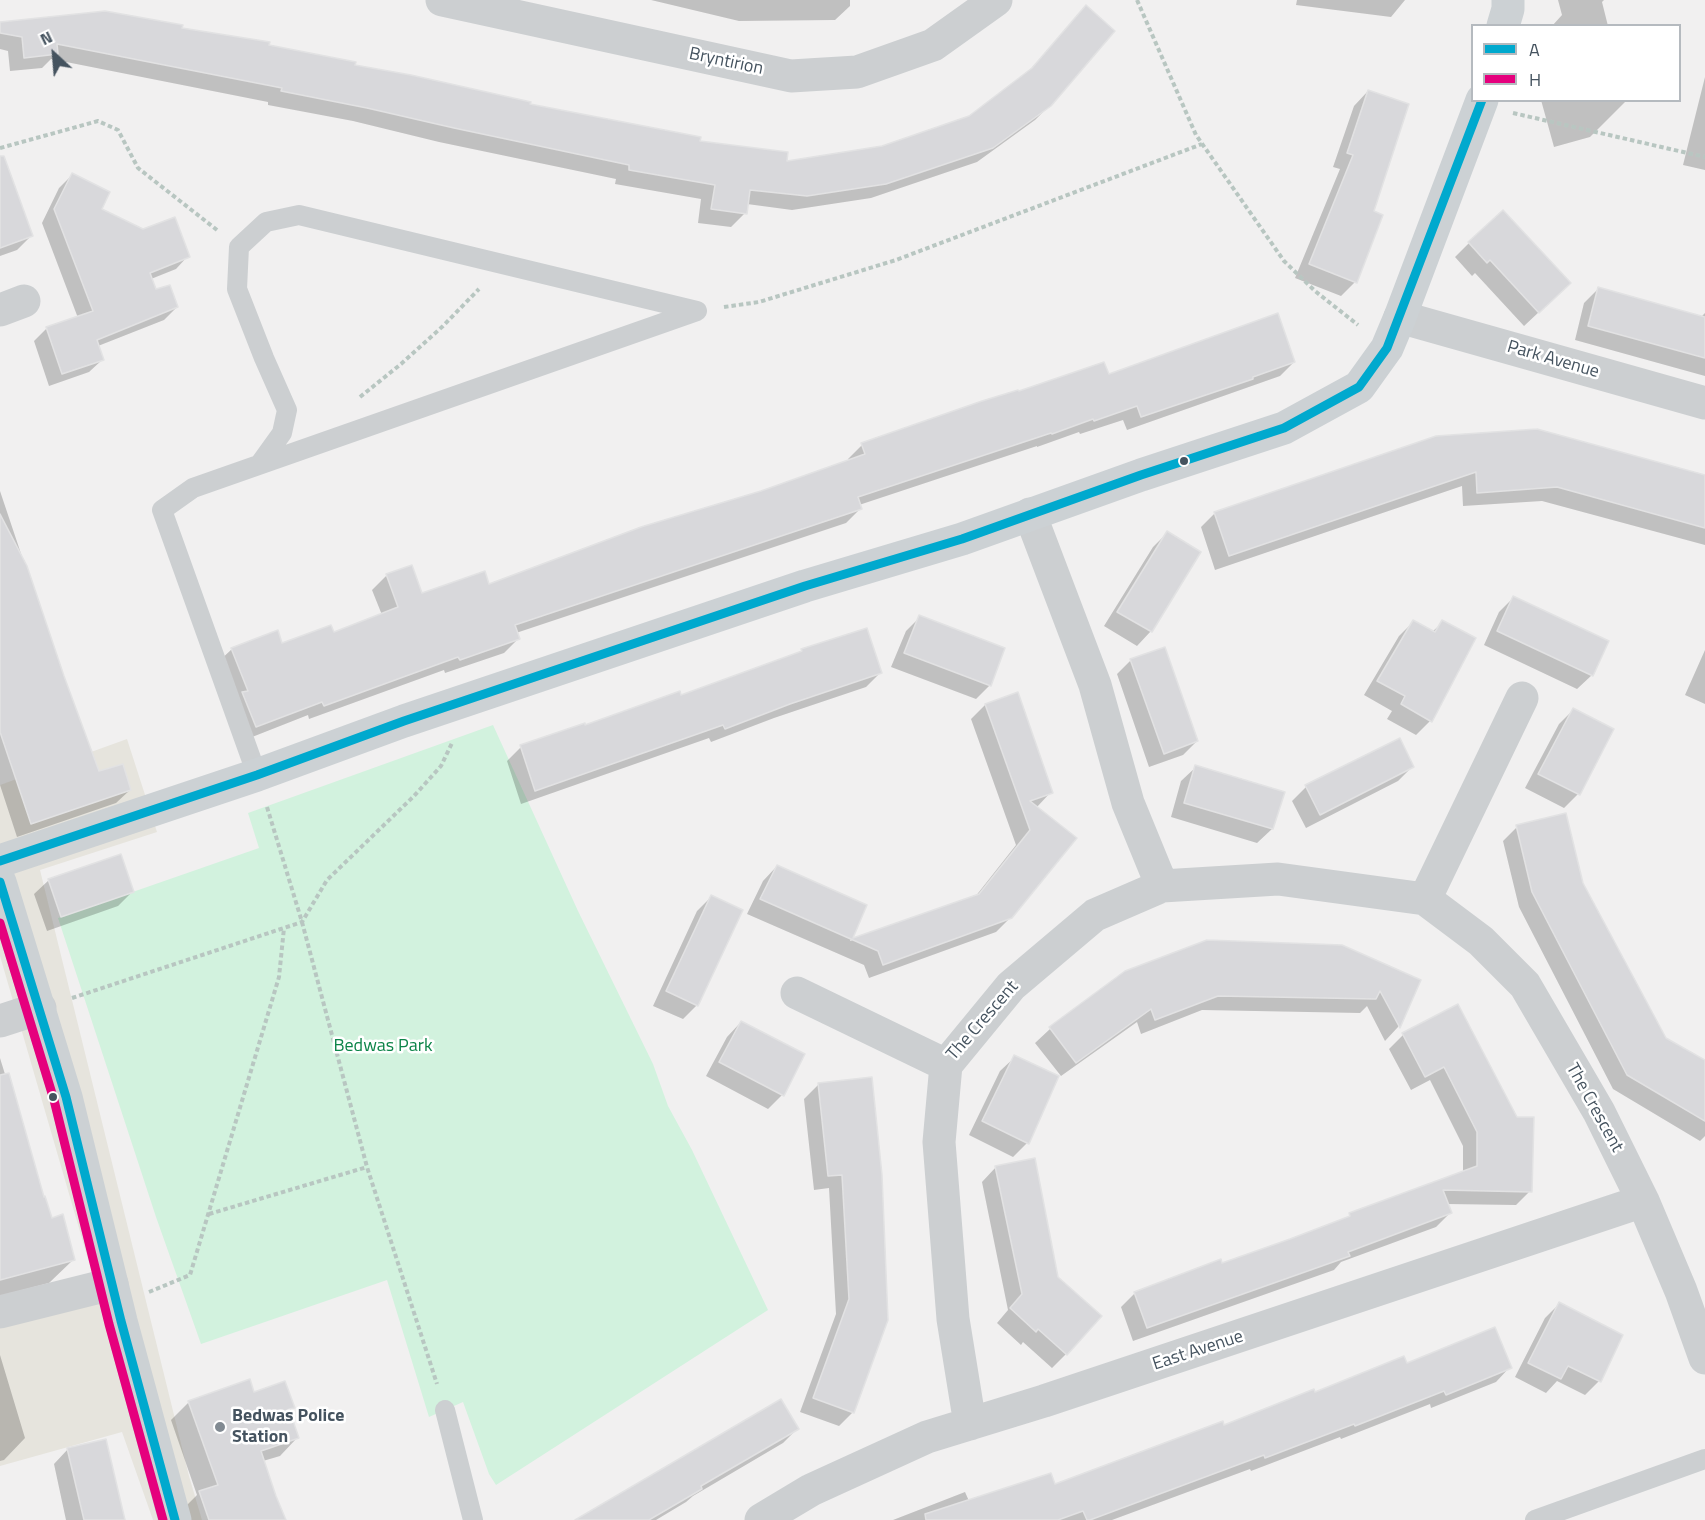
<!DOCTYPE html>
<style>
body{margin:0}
#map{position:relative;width:1705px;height:1520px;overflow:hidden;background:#f1f0f0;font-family:"Titillium Web",sans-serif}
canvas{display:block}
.legend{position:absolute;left:1471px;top:24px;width:210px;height:78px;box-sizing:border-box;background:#fff;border:2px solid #b5babf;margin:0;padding:8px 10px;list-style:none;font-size:18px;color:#45535f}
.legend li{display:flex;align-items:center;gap:12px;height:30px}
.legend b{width:30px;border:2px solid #b5babf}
.north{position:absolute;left:24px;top:24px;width:60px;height:60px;-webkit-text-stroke:4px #fff;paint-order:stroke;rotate:334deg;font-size:16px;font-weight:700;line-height:24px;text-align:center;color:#45535f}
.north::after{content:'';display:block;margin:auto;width:21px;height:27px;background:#45535f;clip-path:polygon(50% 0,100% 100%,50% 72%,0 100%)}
</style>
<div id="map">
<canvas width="1705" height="1520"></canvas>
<ul class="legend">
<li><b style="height:8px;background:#00a9ce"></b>A</li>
<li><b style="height:8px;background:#e5007d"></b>H</li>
</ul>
<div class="north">N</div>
</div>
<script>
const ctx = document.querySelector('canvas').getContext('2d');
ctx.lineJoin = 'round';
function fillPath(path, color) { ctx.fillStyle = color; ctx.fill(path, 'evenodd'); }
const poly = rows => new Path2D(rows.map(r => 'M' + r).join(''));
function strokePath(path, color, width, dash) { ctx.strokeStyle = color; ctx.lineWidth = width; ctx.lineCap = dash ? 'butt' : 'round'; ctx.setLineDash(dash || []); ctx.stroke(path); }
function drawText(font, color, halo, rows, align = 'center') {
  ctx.font = font + ' "Titillium Web",sans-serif'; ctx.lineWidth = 5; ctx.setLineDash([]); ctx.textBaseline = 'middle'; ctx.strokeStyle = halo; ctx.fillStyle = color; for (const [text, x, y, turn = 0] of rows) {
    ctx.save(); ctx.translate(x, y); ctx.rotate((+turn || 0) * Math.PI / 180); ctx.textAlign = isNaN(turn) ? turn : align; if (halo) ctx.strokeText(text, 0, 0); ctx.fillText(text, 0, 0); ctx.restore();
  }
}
fillPath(poly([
 [127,739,157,832,40,870,189,1476,202,1520,153,1520,122,1432,0,1466,0,1298,92,1273,0,956,0,785]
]), '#e6e4dd');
fillPath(poly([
 [493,725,578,911,653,1064,668,1106,692,1150,768,1310,496,1485,489,1474,463,1402,429,1417,387,1280,201,1344,156,1217,58,918,259,848,248,813]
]), '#d2f2de');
fillPath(poly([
 [651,0,850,0,850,6,835,20,739,21],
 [1297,0,1405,0,1391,17,1296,5],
 [1558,0,1604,0,1602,2,1608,26,1552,26,1562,15],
 [1086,8,1050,105,1035,120,977,162,871,198,792,210,747,204,745,213,731,227,698,223,701,199,615,184,616,179,439,142,353,121,268,105,268,102,51,59,42,68,10,71,8,51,0,49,0,24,181,29,268,46,699,142,785,163,883,148,969,117,1027,73],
 [1705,77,1705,170,1683,165],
 [1368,91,1372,211,1355,282,1341,296,1295,278,1340,169,1333,167,1354,106],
 [1541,100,1627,100,1590,137,1554,147],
 [0,165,31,236,17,250,0,256],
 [72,175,100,210,188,256,176,269,151,279,155,291,177,307,164,320,98,346,102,360,89,372,49,386,34,341,47,328,78,318,42,223,59,188],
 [1469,243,1555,297,1524,326,1475,273,1472,276,1455,257],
 [1598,289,1701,317,1705,313,1705,376,1575,340,1584,303],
 [1294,362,1280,376,1127,430,1123,420,1080,434,1079,432,1037,447,1037,446,859,505,861,508,846,523,516,633,518,639,504,653,445,673,444,670,309,719,308,715,242,741,217,663,232,649,282,645,333,634,382,615,372,590,387,575,421,594,488,586,848,462,848,459,862,445,1108,376],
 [1537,431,1705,477,1705,545,1542,501,1463,506,1462,486,1215,570,1201,527,1215,513],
 [0,491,62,676,99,773,130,790,116,803,17,837,0,785],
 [1167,533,1199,552,1151,631,1137,646,1104,626,1153,547],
 [1513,598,1592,675,1577,689,1484,645,1499,612],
 [920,617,990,685,976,699,891,667,906,631],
 [1413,622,1432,632,1443,622,1430,721,1416,735,1387,719,1392,711,1364,695,1399,636],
 [1705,650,1705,704,1685,695],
 [802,651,880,673,866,687,774,718,711,742,709,738,521,804,507,761,521,747,680,697,799,654],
 [1131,660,1197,741,1183,755,1149,767,1117,674],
 [985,705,1051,792,1036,808,1011,917,996,932,869,978,864,965,747,914,763,881,777,866,865,906,850,941,975,897,1016,845,971,719],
 [1573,710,1578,794,1564,808,1525,788,1559,724],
 [1196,767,1272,829,1257,843,1171,817,1181,781],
 [1412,767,1398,781,1306,828,1292,801,1306,787],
 [1517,827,1582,884,1665,1039,1705,1062,1705,1136,1700,1141,1613,1089,1519,907,1503,841],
 [49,880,132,892,118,906,47,931,34,894],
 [711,897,697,1005,683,1019,653,1006,697,911],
 [1126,972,1419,981,1398,1027,1385,1041,1367,1006,1360,1013,1202,1010,1141,1034,1137,1022,1061,1076,1035,1043,1050,1029],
 [1458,1006,1530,1191,1516,1205,1447,1204,1450,1213,1436,1227,1341,1262,1334,1270,1133,1341,1121,1307,1135,1293,1222,1265,1344,1220,1350,1215,1463,1173,1463,1146,1430,1080,1411,1090,1389,1049,1403,1035],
 [741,1022,782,1095,768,1109,706,1076,727,1037],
 [1015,1057,1027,1143,1013,1157,969,1135,1000,1071],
 [0,1058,43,1198,51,1220,73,1260,49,1283,0,1296],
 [871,1079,853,1412,839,1426,800,1412,836,1314,829,1188,814,1190,804,1099,818,1085],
 [996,1167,1066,1354,1052,1368,1023,1342,1021,1345,997,1323,1008,1310,982,1182],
 [1559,1304,1599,1381,1585,1395,1557,1381,1546,1393,1515,1377,1545,1318],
 [0,1355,25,1438,4,1460,0,1461],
 [1406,1365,1510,1367,1496,1382,1431,1408,1430,1404,1341,1439,1340,1437,1251,1471,1250,1469,1112,1520,893,1520,965,1492,969,1501,1054,1486,1314,1394],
 [254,1394,293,1407,288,1412,297,1438,280,1456,263,1461,285,1520,185,1520,182,1510,197,1495,171,1420,189,1402],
 [797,1429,783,1443,693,1496,686,1502,656,1520,586,1520],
 [68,1449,123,1520,66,1520,54,1464]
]), '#0003');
const building = poly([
 [1086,5,1115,31,1051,106,993,148,886,184,807,196,750,190,747,214,711,209,715,185,629,170,629,165,454,128,367,108,281,91,282,88,57,44,58,54,24,58,22,37,0,33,0,22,105,11,183,25,182,28,270,42,269,45,356,62,355,65,411,75,531,102,530,104,701,137,700,141,788,152,787,161,882,146,969,116,1032,68,1086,5],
 [1368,90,1409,104,1374,211,1383,215,1357,283,1309,264,1353,155,1347,153,1368,90],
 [0,156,4,156,33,236,0,248,0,156],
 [72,173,110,192,102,209,143,229,175,217,190,257,150,273,156,289,170,285,178,307,97,340,104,360,62,374,46,327,93,311,54,209,72,173],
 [1503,210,1571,283,1539,313,1490,260,1487,263,1468,242,1503,210],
 [1598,287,1705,317,1705,358,1588,326,1598,287],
 [1278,313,1295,362,1253,377,1253,379,1141,417,1137,406,1094,421,1093,419,1052,434,1051,433,858,497,862,509,515,625,520,639,460,660,458,657,324,706,322,702,256,727,242,692,248,691,231,648,278,630,282,643,331,625,334,632,398,607,386,574,412,565,422,593,485,571,489,584,641,527,761,491,865,454,861,443,982,401,1018,390,1019,391,1104,362,1109,374,1278,313],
 [1537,429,1705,475,1705,528,1557,487,1477,493,1476,472,1229,556,1214,512,1436,436,1537,429],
 [0,514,27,566,64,676,99,771,123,764,131,790,31,824,0,732,0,514],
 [1167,531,1201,552,1152,632,1117,612,1167,531],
 [1513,596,1609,641,1593,676,1497,631,1513,596],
 [919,615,1005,648,991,686,904,653,919,615],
 [1413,620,1435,632,1442,620,1476,638,1432,722,1401,704,1405,696,1377,681,1413,620],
 [867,628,882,673,790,704,725,729,723,725,535,791,520,745,585,723,585,725,680,691,681,695,802,651,801,649,867,628],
 [1165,647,1198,741,1164,754,1130,659,1165,647],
 [1018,692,1053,793,1030,801,1077,838,1012,918,883,965,878,951,760,899,777,865,867,905,853,938,979,894,1030,830,985,704,1018,692],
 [1573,708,1614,729,1580,795,1538,774,1573,708],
 [1400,738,1414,767,1320,815,1305,785,1400,738],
 [1195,765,1285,792,1273,829,1184,803,1195,765],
 [1566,813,1583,883,1666,1038,1705,1060,1705,1121,1627,1075,1532,892,1516,825,1566,813],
 [121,854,134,892,61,917,48,879,121,854],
 [711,895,743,910,698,1006,666,991,711,895],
 [1207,940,1342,945,1421,980,1400,1028,1380,991,1376,999,1218,996,1155,1020,1151,1009,1076,1063,1049,1027,1125,971,1207,940],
 [1458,1004,1517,1117,1534,1117,1532,1192,1443,1190,1452,1213,1348,1252,1350,1256,1147,1328,1134,1292,1221,1259,1222,1263,1290,1239,1350,1216,1349,1213,1477,1166,1477,1132,1444,1067,1425,1077,1402,1033,1458,1004],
 [741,1021,805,1054,784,1096,719,1062,741,1021],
 [1014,1055,1059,1076,1029,1144,982,1121,1014,1055],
 [9,1073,44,1197,45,1196,52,1218,63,1214,75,1260,0,1280,0,1075,9,1073],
 [872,1077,882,1175,888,1320,854,1413,813,1398,849,1299,842,1175,828,1176,818,1083,872,1077],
 [1035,1158,1058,1277,1102,1316,1067,1355,1038,1329,1036,1332,1010,1308,1022,1294,995,1166,1035,1158],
 [1559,1302,1623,1335,1601,1382,1568,1366,1561,1379,1528,1363,1559,1302],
 [1495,1327,1512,1368,1446,1395,1444,1391,1355,1426,1354,1424,1265,1458,1264,1455,1090,1520,1087,1520,1083,1511,1058,1520,926,1520,925,1514,1051,1473,1055,1484,1223,1421,1224,1425,1314,1389,1315,1392,1404,1356,1407,1363,1495,1327],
 [250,1379,254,1392,285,1381,295,1408,289,1409,299,1438,261,1451,276,1496,286,1520,209,1520,199,1491,218,1485,188,1401,250,1379],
 [781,1399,799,1429,701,1486,702,1489,649,1520,575,1520,781,1399],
 [106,1439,125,1520,84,1520,67,1448,106,1439]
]);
fillPath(building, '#d8d8db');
strokePath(building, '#e2e2e3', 1.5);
strokePath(poly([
 [1137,0,1196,135,1284,261,1315,291,1358,325],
 [1513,113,1705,157],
 [0,148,98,121,118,130,138,168,217,230],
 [724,307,759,302,896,260,1202,144],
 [360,397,401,364,443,326,479,289],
 [267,807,302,922,367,1167,437,1384],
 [72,998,302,922,327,880,414,796,441,766,452,743],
 [209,1214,367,1167],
 [149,1292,190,1275,279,977,284,928]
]), '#b8c6c1', 4, [4.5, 3]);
strokePath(poly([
 [257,775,162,510,193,488,697,311,299,215,266,222,239,247,237,289,264,358,287,410,282,433,259,465],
 [445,1410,473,1520],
 [1535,1520,1705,1459]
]), '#cccfd1', 20);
strokePath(poly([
 [442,0,791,76,857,72,933,45,996,0],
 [0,310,24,301],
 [1400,317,1705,403],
 [1030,514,1095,685,1128,803,1162,886],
 [1425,899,1522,698],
 [797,993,946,1065],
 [0,1021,40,1008],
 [0,1312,112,1284],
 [970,1424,953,1319,939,1142,946,1065,1011,986,1095,915,1162,886,1278,879,1425,899,1481,941,1525,985,1599,1112,1643,1201,1681,1291,1705,1358],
 [761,1520,811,1490,927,1437,1044,1401,1643,1201]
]), '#cccfd1', 33);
strokePath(poly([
 [1503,26,1508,9,1508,0],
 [0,861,257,775,404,721,805,586,962,539,1141,475,1284,428,1359,387,1387,348,1400,317,1482,100],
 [0,882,66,1097,121,1321,175,1520]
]), '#ccd1d4', 33);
strokePath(poly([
 [0,861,257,775,404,721,805,586,962,539,1141,475,1284,428,1359,387,1387,348,1482,100],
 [0,882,66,1097,121,1321,175,1520]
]), '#00a9ce', 9);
strokePath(poly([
 [0,923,54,1100,109,1324,163,1520]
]), '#e5007d', 9);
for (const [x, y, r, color] of [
 [1184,461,5,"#45535f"],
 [53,1097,5,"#45535f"],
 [220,1427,6,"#818a92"]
]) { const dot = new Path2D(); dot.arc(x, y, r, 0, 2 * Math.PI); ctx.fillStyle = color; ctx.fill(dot); strokePath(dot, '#fff', 2); }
drawText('18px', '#45535f', '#fff', [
 ["Bryntirion",726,62,12],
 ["Park Avenue",1553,360,16],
 ["The Crescent",983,1021,-49],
 ["The Crescent",1594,1108,61],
 ["East Avenue",1198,1351,-18]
]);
drawText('18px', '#0c8448', '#fff', [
 ["Bedwas Park",383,1047]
]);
drawText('bold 18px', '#45535f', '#fff', [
 ["Bedwas Police",232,1417],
 ["Station",232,1438]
], 'left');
</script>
